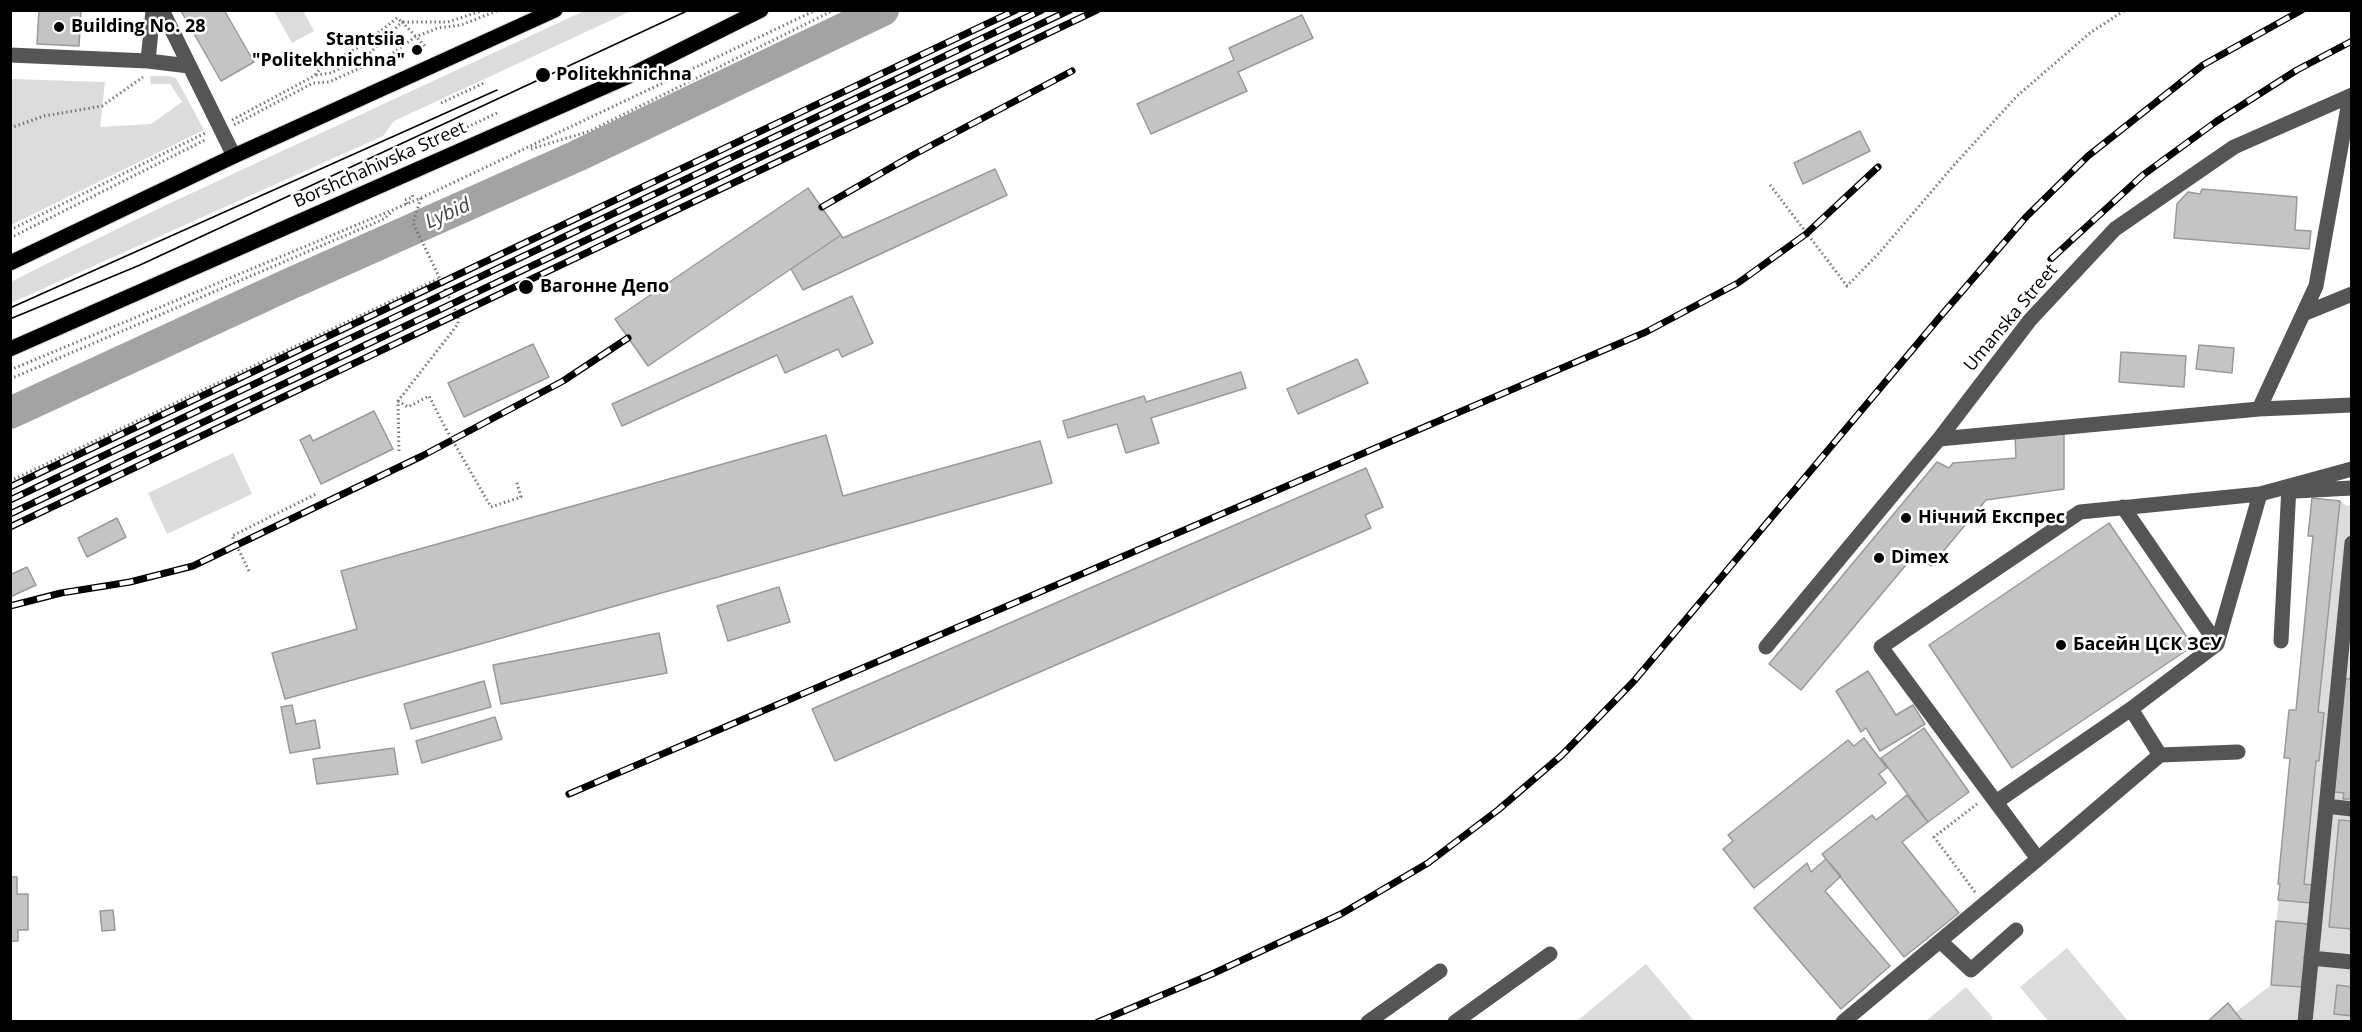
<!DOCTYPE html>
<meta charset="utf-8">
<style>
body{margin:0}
#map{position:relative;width:2362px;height:1032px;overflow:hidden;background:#fff;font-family:"Open Sans",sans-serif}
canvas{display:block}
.frame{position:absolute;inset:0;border:12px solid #000;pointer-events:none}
</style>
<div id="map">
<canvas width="2362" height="1032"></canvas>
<div class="frame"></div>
</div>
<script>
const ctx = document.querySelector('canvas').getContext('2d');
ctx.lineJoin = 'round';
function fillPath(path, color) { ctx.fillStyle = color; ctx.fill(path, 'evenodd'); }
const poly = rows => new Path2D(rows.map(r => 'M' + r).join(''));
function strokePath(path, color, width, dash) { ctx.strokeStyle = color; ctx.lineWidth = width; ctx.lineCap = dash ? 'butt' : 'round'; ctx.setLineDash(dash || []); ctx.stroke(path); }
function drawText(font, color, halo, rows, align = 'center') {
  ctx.font = font + ' "Open Sans",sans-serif'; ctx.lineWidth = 5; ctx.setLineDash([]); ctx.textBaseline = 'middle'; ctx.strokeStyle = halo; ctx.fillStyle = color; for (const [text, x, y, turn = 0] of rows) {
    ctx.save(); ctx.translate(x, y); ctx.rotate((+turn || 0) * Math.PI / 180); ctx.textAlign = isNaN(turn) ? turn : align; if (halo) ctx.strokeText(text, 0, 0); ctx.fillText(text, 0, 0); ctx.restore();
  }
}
fillPath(poly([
 [586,10,631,11,394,121,383,136,11,303,11,282,44,265,166,205],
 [274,11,303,11,314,31,292,43],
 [150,76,168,76,176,78,204,130,11,225,11,79,105,82,100,127,151,124,182,102,170,84,151,84],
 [233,453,252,494,167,534,148,493],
 [2312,498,2340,501,2347,506,2352,504,2351,1021,2207,1022,2228,1003,2236,1012,2271,985,2280,884,2278,884,2290,759,2284,758,2289,710,2296,710,2313,537,2308,536],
 [2067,948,2128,1021,2048,1021,2020,987],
 [1646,964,1694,1021,1577,1021],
 [1966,987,1993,1018,1989,1021,1926,1021]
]), '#dcdcdc');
strokePath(poly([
 [10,413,285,286,577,156,883,10]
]), '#a3a3a3', 32);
const building = poly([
 [39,10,81,10,79,46,37,44,39,10],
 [224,10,254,62,221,81,181,11,224,10],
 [1302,15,1313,38,1238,72,1247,91,1151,134,1137,104,1234,60,1229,48,1302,15],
 [1860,131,1870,151,1803,184,1794,163,1860,131],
 [995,169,1007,195,803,290,791,269,841,235,843,238,995,169],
 [808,188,841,235,648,366,615,319,808,188],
 [2202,189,2297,197,2295,230,2311,231,2309,249,2174,238,2177,204,2188,192,2200,194,2202,189],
 [852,296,873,343,842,357,838,349,785,373,777,355,622,426,612,404,852,296],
 [533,344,549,377,464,417,448,383,533,344],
 [2199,345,2234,348,2232,373,2196,369,2199,345],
 [2121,352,2186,356,2184,387,2119,382,2121,352],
 [1357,359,1368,383,1298,414,1287,389,1357,359],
 [1241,372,1246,388,1151,418,1159,443,1126,453,1117,424,1068,438,1063,421,1144,396,1146,402,1241,372],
 [374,411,393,449,321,484,300,440,310,435,313,441,374,411],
 [2064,434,2064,489,1986,500,1931,566,1916,553,1801,690,1769,664,1937,462,1949,468,1953,463,2016,458,2015,435,2064,434],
 [826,435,843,496,1040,441,1052,483,285,699,272,653,357,629,341,571,826,435],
 [1366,468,1383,507,1365,515,1371,528,835,761,812,709,1366,468],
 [2312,498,2340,501,2318,712,2324,713,2319,761,2316,761,2304,884,2313,885,2312,903,2278,900,2280,884,2278,884,2290,758,2284,758,2289,710,2296,710,2313,536,2308,536,2312,498],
 [117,518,126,537,87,557,78,538,117,518],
 [2109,523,2193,646,2012,768,1929,645,2109,523],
 [27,567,36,585,10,597,10,575,27,567],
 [779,587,790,622,728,641,717,606,779,587],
 [659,633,667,673,501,704,493,665,659,633],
 [2352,664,2352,799,2343,799,2344,793,2334,792,2345,679,2350,679,2352,664],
 [1868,671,1896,715,1913,705,1925,724,1880,751,1866,728,1861,732,1836,691,1868,671],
 [484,681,491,707,411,729,404,704,484,681],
 [292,705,296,724,315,720,320,748,290,753,281,707,292,705],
 [495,717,502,739,422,763,416,741,495,717],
 [1924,728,1969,792,1928,822,1881,758,1924,728],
 [1864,738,1887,768,1879,774,1886,783,1754,888,1723,849,1733,841,1728,835,1848,740,1854,746,1864,738],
 [394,748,398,774,317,784,313,759,394,748],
 [1907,795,1928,822,1902,842,1959,913,1904,957,1822,854,1872,815,1876,820,1907,795],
 [2339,820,2352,821,2352,929,2329,927,2339,820],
 [1826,859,1841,876,1825,891,1890,966,1841,1009,1754,908,1807,863,1811,872,1826,859],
 [10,877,17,877,17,894,28,894,28,930,18,930,18,941,10,941,10,877],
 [113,910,115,930,102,931,100,911,113,910],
 [2276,921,2308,924,2303,987,2271,985,2276,921],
 [2337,985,2352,987,2352,1016,2334,1014,2337,985],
 [2228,1003,2243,1022,2207,1022,2228,1003]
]);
fillPath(building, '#c4c4c4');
strokePath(building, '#999', 1.5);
const major = poly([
 [10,263,234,156,555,10],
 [10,349,627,77,761,10]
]);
strokePath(major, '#dbdbdb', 17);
strokePath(poly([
 [316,75,331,73,370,53,402,22,425,46],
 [441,103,484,83],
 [232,120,314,76,322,67,363,45,397,18,402,22,448,22,484,10],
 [234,125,313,83,329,82,393,53,415,37,438,28,461,25,499,10],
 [10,128,44,116,102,106,143,77],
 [455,133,497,113],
 [531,149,590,131,834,10],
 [1770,185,1847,286,1880,252,1955,164,2017,96,2090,33,2125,10],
 [407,204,405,200,413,197,412,193],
 [10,230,205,133],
 [10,238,207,139],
 [10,370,421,198,816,10],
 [10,379,384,219,393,211],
 [398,401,408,407,429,396,446,429],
 [399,451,398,401,458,324,458,316,413,223,421,198],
 [10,481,438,279],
 [491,507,521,497,516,480],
 [249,571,232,536,316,494],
 [1975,892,1934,837,1977,804]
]), '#777', 3, [1.5, 3]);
strokePath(poly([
 [162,10,234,156],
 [10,55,148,61,189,66],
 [148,61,153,10],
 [2303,314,2352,294],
 [2259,409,2316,286,2350,96],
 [1939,439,2259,409,2352,405],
 [2295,491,2352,488],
 [2123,507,2217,644],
 [2281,641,2289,486],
 [1766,647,1939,439,2030,320,2115,229,2234,147,2352,95],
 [2131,709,2160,755],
 [1996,802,2131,709,2217,644,2260,494],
 [2326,806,2352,809],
 [2038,859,1881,647,2080,512,2260,494,2352,469],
 [1940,941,1971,970,2016,930],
 [2311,958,2352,962],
 [1368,1022,1440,971],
 [1455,1022,1550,954],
 [1843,1022,2038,859,2160,755,2238,752],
 [2305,1022,2352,543]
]), '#555', 15);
strokePath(major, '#000', 15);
strokePath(poly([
 [10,308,497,90],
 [10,319,140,265,689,10]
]), '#000', 1.5);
const rail = poly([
 [822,207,913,155,1072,71],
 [2051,259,2143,175,2217,121,2297,70,2352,41],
 [10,487,1016,10],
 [10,500,1042,10],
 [10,514,1070,10],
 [10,527,1097,10],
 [10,606,61,593,130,582,193,566,422,456,563,381,628,338],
 [569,794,1646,332,1738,283,1806,234,1878,167],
 [1098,1022,1212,974,1341,914,1428,863,1498,810,1562,755,1634,681,1939,318,2026,217,2088,156,2203,65,2302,10]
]);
strokePath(rail, '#000', 7);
strokePath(rail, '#fff', 4.5, [14]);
strokePath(poly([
 [446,429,491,507]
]), '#777', 3, [1.5, 3]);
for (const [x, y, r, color] of [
 [59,27,6,"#000"],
 [417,50,6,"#000"],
 [543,75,8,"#000"],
 [526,287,8,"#000"],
 [1906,518,6,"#000"],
 [1879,558,6,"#000"],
 [2061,645,6,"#000"]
]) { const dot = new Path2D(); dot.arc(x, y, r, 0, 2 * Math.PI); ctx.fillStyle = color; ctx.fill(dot); strokePath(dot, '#fff', 2); }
drawText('bold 18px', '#000', '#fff', [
 ["Building No. 28",71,27],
 ["Stantsiia",405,40,"right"],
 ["\"Politekhnichna\"",405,61,"right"],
 ["Politekhnichna",556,75],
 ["Вагонне Депо",540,287],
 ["Нічний Експрес",1918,518],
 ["Dimex",1891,558],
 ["Басейн ЦСК ЗСУ",2073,645]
], 'left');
drawText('18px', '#000', '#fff', [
 ["Borshchahivska Street",380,165,-24],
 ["Umanska Street",2011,318,-50]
]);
drawText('italic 20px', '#444', '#fff', [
 ["Lybid",448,214,-24]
]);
</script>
